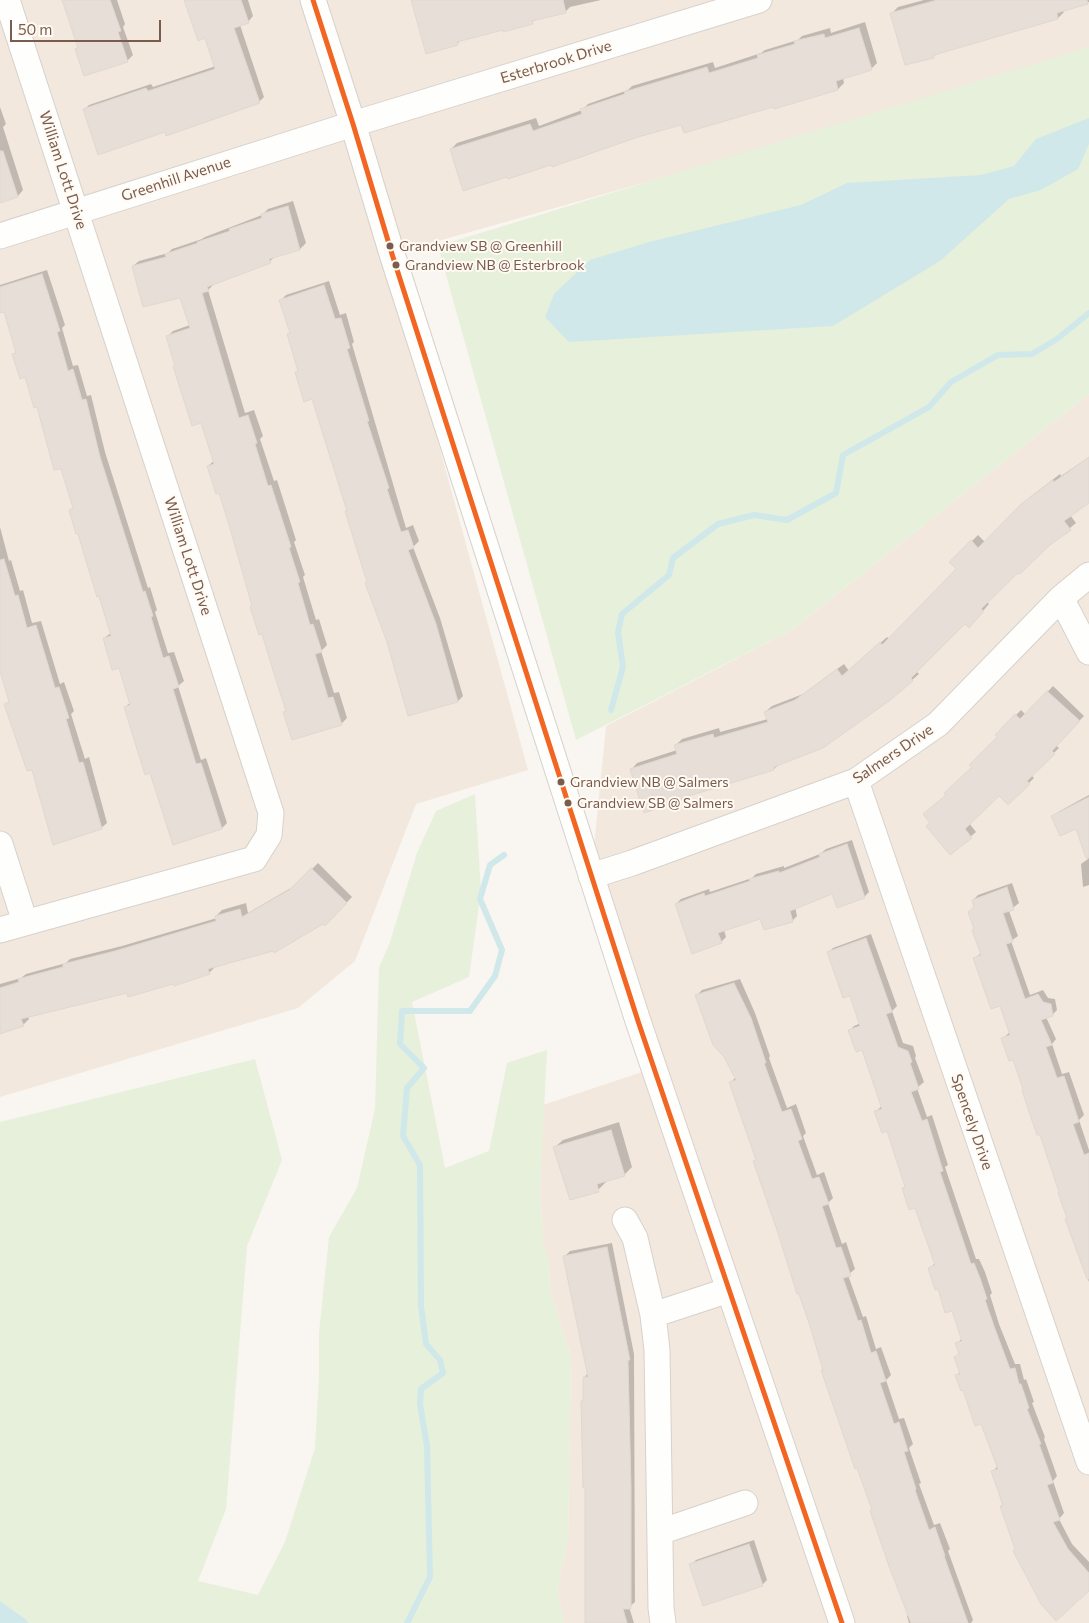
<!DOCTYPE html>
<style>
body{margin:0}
#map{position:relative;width:1089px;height:1623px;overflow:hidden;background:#f9f5f0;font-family:Commissioner,sans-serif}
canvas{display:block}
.scale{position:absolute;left:10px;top:20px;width:151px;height:22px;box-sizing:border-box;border:2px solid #7a5c4d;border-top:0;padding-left:6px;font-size:15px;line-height:18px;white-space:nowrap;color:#7a5c4d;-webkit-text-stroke:4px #fffaf3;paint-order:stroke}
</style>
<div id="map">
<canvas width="1089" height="1623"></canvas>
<div class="scale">50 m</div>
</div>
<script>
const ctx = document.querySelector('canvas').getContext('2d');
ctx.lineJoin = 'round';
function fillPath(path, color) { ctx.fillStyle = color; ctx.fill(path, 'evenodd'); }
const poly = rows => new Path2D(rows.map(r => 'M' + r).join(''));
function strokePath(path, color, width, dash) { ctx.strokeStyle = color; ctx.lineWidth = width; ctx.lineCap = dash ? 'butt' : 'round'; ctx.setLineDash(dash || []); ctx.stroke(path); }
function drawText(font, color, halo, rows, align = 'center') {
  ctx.font = font + ' Commissioner,sans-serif'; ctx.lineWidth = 4; ctx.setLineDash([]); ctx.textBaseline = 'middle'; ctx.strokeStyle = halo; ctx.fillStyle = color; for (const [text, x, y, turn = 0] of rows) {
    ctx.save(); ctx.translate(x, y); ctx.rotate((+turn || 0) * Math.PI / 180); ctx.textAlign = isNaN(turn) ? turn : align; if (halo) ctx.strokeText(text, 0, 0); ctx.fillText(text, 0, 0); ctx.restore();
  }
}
fillPath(poly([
 [0,0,309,0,349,118,528,770,416,804,355,961,298,1008,0,1097],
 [313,0,1089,0,1089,62,778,145,392,254],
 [1089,394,1089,1623,564,1623,557,1589,568,1540,571,1356,550,1291,549,1264,543,1240,540,1191,543,1105,654,1068,591,876,606,726,792,630]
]), '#f2e8de');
fillPath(poly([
 [1089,47,1089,394,792,630,576,740,438,246],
 [475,794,481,891,469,977,412,1002,445,1168,489,1151,507,1063,547,1050,540,1191,543,1240,549,1264,550,1291,571,1356,568,1540,557,1589,564,1623,0,1623,0,1122,255,1059,282,1160,247,1246,226,1509,198,1581,258,1595,285,1542,315,1448,319,1378,319,1333,329,1237,357,1188,375,1109,379,968,390,942,417,853,436,811]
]), '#e7f0db');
fillPath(poly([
 [1089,118,1089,144,1078,169,1041,190,1009,199,940,261,833,326,569,342,545,317,554,294,590,260,649,242,801,205,847,183,981,175,1014,166,1036,139],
 [0,1601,25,1619,29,1623,0,1623]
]), '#d0e8ea');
fillPath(poly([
 [63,0,117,0,125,24,123,27,133,55,127,61,76,49,79,46],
 [184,0,248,0,253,16,248,22,240,25,264,97,259,102,166,131,84,110,89,105,151,84,153,87,216,66,206,37],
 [412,0,601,0,570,7,565,12,535,19,532,23,462,39,457,44],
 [924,0,1089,0,1089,2,1063,10,1064,12,1058,18,938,52,934,56,892,13,898,7],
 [865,22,877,63,871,69,843,78,844,83,838,89,774,106,682,123,451,149,457,143,536,118,539,126,582,110,588,104,628,90,632,86,713,62,715,68,761,53,765,50,798,40,802,36,830,28,831,33],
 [0,107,6,124,3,127,23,190,18,196,0,201],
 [293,201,306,243,300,249,276,256,270,261,214,284,208,290,245,413,254,410,263,436,260,439,274,481,277,480,296,540,294,542,305,575,303,577,316,620,319,619,327,645,321,651,334,693,339,692,347,718,341,724,285,712,287,710,220,491,208,466,215,460,202,421,176,365,167,337,173,331,190,325,180,296,133,266,139,261,168,253,172,249,202,239,205,237,262,215,268,209],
 [47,270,65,325,62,328,73,366,78,365,87,396,91,395,105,452,148,588,150,587,157,610,155,612,168,653,174,652,184,681,178,686,201,760,206,758,227,823,222,828,151,772,125,707,131,702,120,666,104,638,111,633,70,510,74,507,62,467,26,376,14,354,17,351,0,300,0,285],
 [329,281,340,315,346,313,354,342,352,344,406,528,413,525,419,541,413,547,440,618,463,696,458,701,388,642,346,512,348,510,313,398,297,372,299,369,289,334,291,332,281,300,286,295],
 [1089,457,1089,501,1070,515,1076,523,1018,571,987,602,989,604,975,620,965,622,916,671,919,674,912,680,780,763,774,769,686,795,682,799,631,770,637,763,677,750,676,745,682,739,719,728,720,732,768,719,765,712,772,706,803,694,844,664,849,671,887,637,889,639,958,569,951,562,978,535,985,542,1029,498,1060,474,1061,476],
 [0,527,9,561,11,560,20,591,23,590,32,623,41,621,60,684,64,682,74,711,71,714,85,759,89,757,107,823,101,828,33,768,6,704,10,700,0,667],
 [1053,686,1084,716,1056,745,1059,748,1031,775,1034,778,1008,804,999,794,969,823,976,832,950,854,931,823,947,795,999,737,996,735,1021,710,1026,715],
 [1089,795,1089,885,1083,887,1081,864,1088,859,1077,827,1053,817,1058,812],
 [852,840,869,892,864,897,833,892,795,907,797,916,792,921,761,917,724,930,726,937,721,942,676,904,681,899,709,889,710,892,752,878,756,874,784,866,784,868,820,854,826,849],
 [318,863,352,897,325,925,323,923,273,950,215,966,215,967,209,973,28,1016,29,1019,23,1025,0,1032,0,984,21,978,26,974,66,963,70,959,122,946,217,918,216,916,222,910,246,903,248,913,296,885],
 [1012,883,1019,903,1009,911,1018,936,1011,941,1030,995,1043,990,1048,998,1055,999,1057,1010,1052,1015,1046,1017,1056,1039,1052,1044,1062,1074,1069,1072,1084,1115,1079,1120,1089,1150,1089,1282,1066,1219,1068,1218,1060,1192,1014,1058,1003,1038,1010,1032,1001,1004,975,958,981,953,975,929,975,907,973,900,978,895],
 [871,934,897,1006,892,1011,903,1043,913,1046,916,1056,915,1058,924,1082,917,1088,927,1117,932,1115,948,1165,945,1167,976,1259,979,1259,985,1272,992,1293,990,1295,999,1324,1015,1364,1020,1364,1024,1380,1026,1379,1034,1402,1032,1403,1045,1437,1044,1439,1057,1476,1053,1481,1064,1513,1059,1519,1072,1544,1089,1562,1089,1590,1017,1549,992,1472,997,1467,982,1422,956,1376,960,1372,960,1353,957,1344,962,1338,952,1309,938,1288,930,1268,935,1263,916,1206,903,1189,906,1186,888,1130,875,1112,882,1106,862,1048,849,1031,854,1026,861,1023,851,994,828,953,833,948],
 [740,979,755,1013,770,1056,769,1058,787,1108,796,1104,806,1133,803,1136,817,1175,824,1172,833,1198,828,1203,842,1244,846,1242,855,1269,848,1275,863,1317,866,1316,876,1349,881,1347,891,1375,886,1380,899,1419,904,1418,913,1444,909,1448,921,1483,919,1484,934,1525,940,1523,950,1549,948,1551,973,1620,971,1623,909,1623,907,1616,909,1614,754,1161,757,1159,730,1083,736,1077,697,995,702,990],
 [619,1122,632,1167,624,1175,606,1180,606,1182,598,1190,555,1147,563,1140],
 [612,1243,634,1354,635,1602,629,1607,634,1623,586,1623,586,1487,582,1402,584,1400,584,1378,588,1373,565,1256,570,1251],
 [754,1540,767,1580,762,1585,691,1565,696,1560]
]), '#0003');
strokePath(poly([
 [611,710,623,667,618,632,622,614,669,575,673,558,718,524,754,515,787,520,836,493,843,455,929,407,951,382,998,355,1032,354,1057,339,1089,313],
 [407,1623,430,1577,427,1446,420,1404,421,1389,443,1373,440,1360,426,1344,421,1306,420,1165,403,1136,407,1088,424,1068,400,1044,402,1011,470,1011,495,976,502,950,480,899,490,865,504,855]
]), '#d0e8ea', 6);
const building = poly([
 [62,0,110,0,121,31,118,32,128,62,84,76,75,49,78,48,62,0],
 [184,0,241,0,249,23,234,28,260,103,166,136,165,132,98,155,83,109,146,88,148,91,215,69,205,38,198,41,184,0],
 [411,0,563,0,566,13,532,21,533,24,503,32,503,30,457,42,458,45,426,54,411,0],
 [937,0,1087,0,1088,4,1057,13,1058,19,934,55,934,58,905,65,890,13,937,0],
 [859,28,872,70,836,81,838,90,774,109,773,107,684,133,681,125,638,137,552,167,551,165,508,179,507,177,463,191,450,149,530,124,533,131,582,114,580,109,625,94,624,92,707,67,709,73,758,58,757,55,795,44,794,41,824,34,825,38,859,28],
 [0,151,3,151,18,197,0,203,0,151],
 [288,206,300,250,269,259,271,263,207,287,209,291,202,293,239,418,248,415,257,443,255,444,268,486,271,485,291,547,289,548,300,582,298,583,310,625,313,624,322,652,315,654,328,698,333,697,342,725,292,740,283,712,286,711,272,667,262,634,259,635,250,607,252,606,230,528,219,493,216,494,207,466,214,464,201,423,192,426,173,366,175,366,166,336,190,328,180,298,143,307,132,266,166,257,165,254,198,243,197,242,230,231,229,229,262,218,261,214,288,206],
 [42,274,60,331,57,332,68,371,73,369,82,400,86,399,100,457,143,592,145,591,153,616,151,617,163,658,169,656,179,687,173,689,196,764,201,763,222,829,173,845,150,773,145,775,124,707,130,705,119,668,112,670,103,638,111,636,99,596,97,597,78,534,76,534,69,510,73,508,61,469,54,470,37,407,34,408,25,377,20,379,12,354,16,353,4,312,0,313,0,287,42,274],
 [324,285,335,319,341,318,350,348,347,349,369,421,367,421,389,488,387,489,401,532,408,530,414,548,408,550,436,624,458,702,408,716,387,642,365,583,367,582,345,511,347,511,312,399,304,402,295,372,298,371,287,334,290,333,279,300,324,285],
 [1089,457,1089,503,1064,521,1071,530,1050,545,1020,574,1018,573,981,609,984,611,969,628,965,624,911,678,913,681,889,701,823,748,774,767,774,770,682,798,683,800,644,813,630,769,677,754,674,745,713,734,714,738,768,722,764,712,795,700,837,669,842,676,880,642,882,645,956,569,949,562,971,540,978,548,1021,504,1053,480,1054,482,1089,457],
 [4,559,15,596,18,595,27,628,36,625,55,688,59,687,69,718,66,719,79,763,83,762,102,829,53,845,32,770,27,771,4,704,9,702,0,671,0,560,4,559],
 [1047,691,1080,721,1052,751,1055,754,1027,781,1030,784,1008,805,999,796,965,829,972,838,950,855,926,826,930,823,923,814,946,795,944,793,972,767,969,765,997,737,995,735,1015,714,1020,719,1047,691],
 [1089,797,1089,858,1086,858,1076,829,1060,836,1051,816,1089,797],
 [847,844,865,898,837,908,832,894,790,911,793,922,764,930,760,919,718,933,722,943,692,954,675,904,704,893,705,896,750,881,749,879,779,871,779,873,820,857,819,854,847,844],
 [311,868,347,903,325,926,323,924,274,953,273,951,208,969,210,974,174,986,173,984,128,997,127,993,21,1019,24,1026,0,1034,0,988,19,982,18,979,63,967,63,964,115,951,216,921,215,916,240,909,242,917,289,890,311,868],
 [1007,887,1014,910,1003,913,1013,942,1006,944,1025,999,1038,994,1043,1002,1051,1004,1053,1016,1041,1020,1052,1045,1046,1047,1057,1078,1064,1076,1072,1100,1079,1122,1073,1124,1084,1155,1089,1153,1089,1279,1087,1279,1065,1219,1067,1218,1058,1193,1059,1192,1040,1135,1037,1135,1029,1112,1022,1090,1023,1089,1013,1060,1009,1061,1001,1038,1010,1035,1000,1006,991,1009,973,958,981,955,972,930,974,929,968,912,974,907,972,900,1007,887],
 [866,938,892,1012,886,1014,898,1047,908,1051,912,1062,910,1063,919,1089,911,1092,922,1121,927,1119,943,1171,940,1172,971,1264,974,1263,980,1278,987,1299,985,1300,995,1329,1010,1369,1015,1368,1019,1384,1021,1384,1029,1408,1027,1409,1041,1444,1039,1444,1053,1483,1047,1485,1060,1520,1053,1522,1068,1549,1089,1573,1089,1591,1056,1621,1041,1604,1013,1551,1015,1549,1000,1506,1003,1505,991,1471,998,1469,981,1424,975,1426,963,1390,961,1391,955,1375,960,1374,954,1357,959,1354,955,1343,962,1341,952,1311,945,1313,938,1289,935,1290,928,1268,935,1265,915,1208,909,1210,902,1188,905,1187,887,1131,882,1133,874,1111,882,1109,862,1050,856,1052,848,1030,860,1026,850,996,843,998,827,952,866,938],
 [734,983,751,1018,766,1063,764,1063,782,1112,791,1109,802,1139,798,1141,812,1179,819,1177,829,1204,822,1206,836,1248,841,1247,851,1276,843,1278,858,1321,861,1320,871,1353,876,1351,886,1381,880,1383,894,1424,899,1422,908,1451,904,1452,916,1489,915,1490,929,1530,935,1527,945,1556,944,1556,968,1623,911,1623,890,1569,870,1511,872,1510,857,1468,855,1469,821,1370,823,1370,810,1326,799,1294,797,1294,777,1230,753,1161,756,1160,729,1082,736,1080,724,1057,713,1045,695,995,734,983],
 [611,1130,625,1176,597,1184,599,1192,570,1200,553,1147,611,1130],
 [607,1247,630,1360,628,1360,631,1487,631,1609,623,1609,627,1623,585,1623,585,1488,583,1488,581,1401,583,1401,583,1377,588,1377,563,1256,607,1247],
 [749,1544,763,1586,703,1606,689,1564,749,1544]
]);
fillPath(building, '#e6ded7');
strokePath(building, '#e2d8d2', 1);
const minor = poly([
 [313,0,353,124,392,254,638,1021,842,1623],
 [0,236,353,124,759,0],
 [1061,598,1089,652],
 [856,781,1089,1462],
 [0,844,25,922],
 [591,876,632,863,856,781,938,724,1061,598,1089,575],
 [0,930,254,859,269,835,271,813,7,0],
 [625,1220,635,1238,653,1315,657,1350,661,1608,663,1623],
 [653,1315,729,1290],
 [660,1532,745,1503]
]);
strokePath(minor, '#d7d1cb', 27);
strokePath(minor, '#fefefd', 25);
strokePath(poly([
 [313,0,353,124,392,254,638,1021,842,1623]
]), '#f26522', 5);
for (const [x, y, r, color] of [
 [390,246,4.5,"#7a5c4d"],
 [396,265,4.5,"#7a5c4d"],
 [561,782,4.5,"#7a5c4d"],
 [568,803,4.5,"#7a5c4d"]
]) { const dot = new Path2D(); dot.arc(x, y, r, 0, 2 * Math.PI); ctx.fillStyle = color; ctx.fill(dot); strokePath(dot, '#fffaf3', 2); }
drawText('14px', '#7a5c4d', '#fffaf3', [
 ["Grandview SB @ Greenhill",399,246],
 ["Grandview NB @ Esterbrook",405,265],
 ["Grandview NB @ Salmers",570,782],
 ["Grandview SB @ Salmers",577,803]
], 'left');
drawText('15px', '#7a5c4d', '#fffaf3', [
 ["Esterbrook Drive",556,62,-17],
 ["William Lott Drive",63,170,72],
 ["Greenhill Avenue",176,179,-18],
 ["William Lott Drive",188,556,72],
 ["Salmers Drive",893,754,-34],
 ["Spencely Drive",972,1122,71]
]);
</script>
